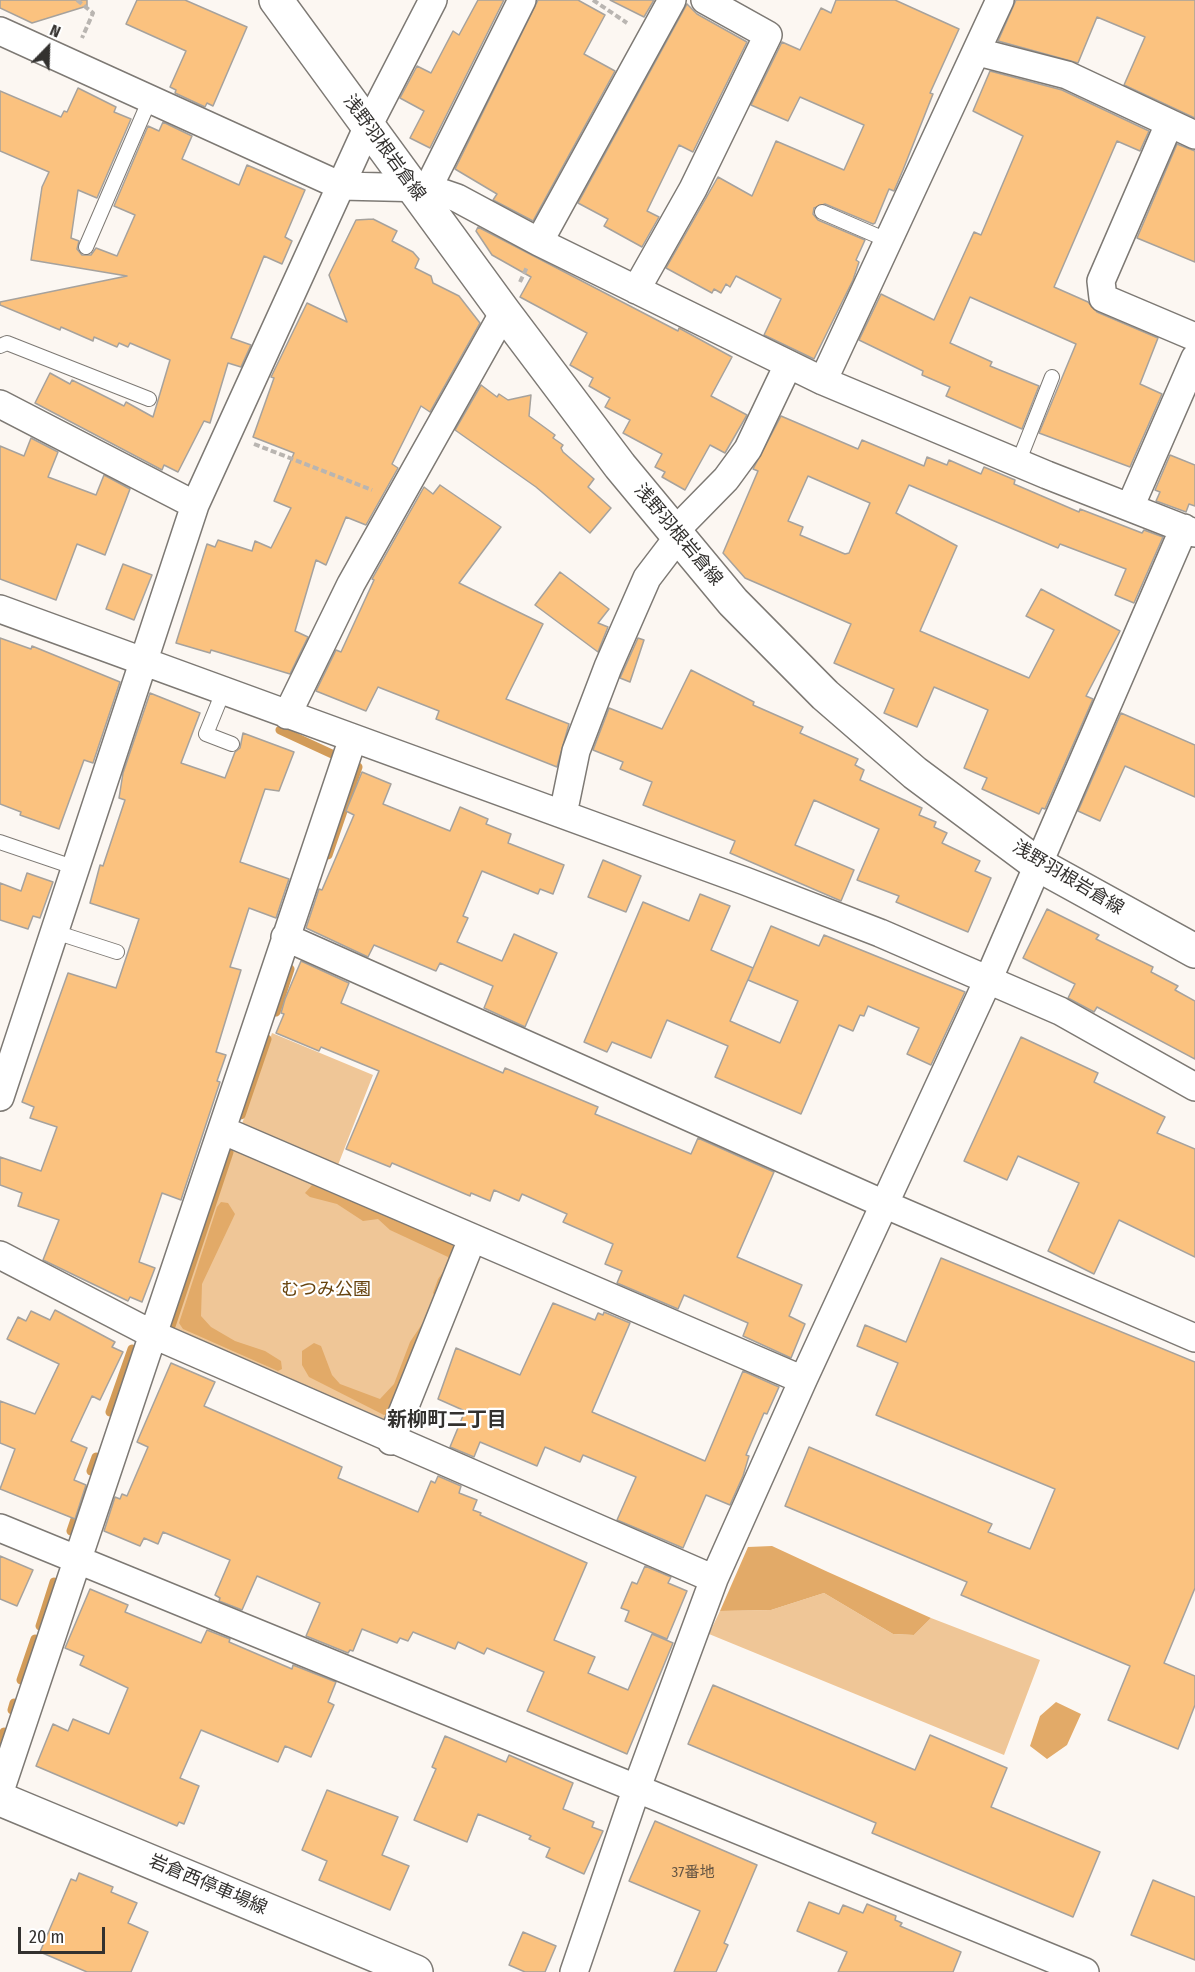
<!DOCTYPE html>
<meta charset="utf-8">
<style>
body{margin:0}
#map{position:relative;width:1195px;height:1972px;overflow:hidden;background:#fcf7f2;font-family:"Fira Sans Condensed",sans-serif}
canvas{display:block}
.north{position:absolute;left:18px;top:18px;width:60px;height:60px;-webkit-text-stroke:4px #fff;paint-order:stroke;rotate:23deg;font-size:16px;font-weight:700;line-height:24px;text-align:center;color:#33312f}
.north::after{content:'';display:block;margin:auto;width:21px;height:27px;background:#33312f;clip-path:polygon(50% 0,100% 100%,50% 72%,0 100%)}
.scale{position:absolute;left:18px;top:1927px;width:87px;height:27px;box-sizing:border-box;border:3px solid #33312f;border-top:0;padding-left:8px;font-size:18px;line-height:21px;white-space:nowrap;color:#33312f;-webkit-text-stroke:4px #fff;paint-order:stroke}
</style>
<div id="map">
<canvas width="1195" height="1972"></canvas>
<div class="north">N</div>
<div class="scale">20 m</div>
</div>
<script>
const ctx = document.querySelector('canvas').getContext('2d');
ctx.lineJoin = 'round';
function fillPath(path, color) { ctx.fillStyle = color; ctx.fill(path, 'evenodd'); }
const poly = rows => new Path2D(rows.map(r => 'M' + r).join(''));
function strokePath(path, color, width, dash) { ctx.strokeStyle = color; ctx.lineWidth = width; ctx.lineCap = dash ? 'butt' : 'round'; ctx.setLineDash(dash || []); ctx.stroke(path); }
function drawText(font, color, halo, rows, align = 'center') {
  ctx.font = font + ' "Fira Sans Condensed","Noto Sans JP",sans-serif'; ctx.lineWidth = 4.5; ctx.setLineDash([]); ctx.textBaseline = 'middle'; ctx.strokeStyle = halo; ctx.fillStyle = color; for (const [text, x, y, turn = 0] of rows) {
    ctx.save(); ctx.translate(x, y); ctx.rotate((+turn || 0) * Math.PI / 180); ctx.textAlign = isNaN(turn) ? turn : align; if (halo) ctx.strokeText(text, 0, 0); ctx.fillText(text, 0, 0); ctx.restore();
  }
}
fillPath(poly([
 [272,1033,373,1075,338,1165,242,1124],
 [237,1149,462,1244,386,1420,176,1330,173,1326,232,1152],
 [824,1593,893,1634,914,1635,931,1618,1040,1660,1004,1755,709,1634,720,1611,771,1610]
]), '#efc697');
fillPath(poly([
 [312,1185,458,1246,437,1299,433,1293,438,1279,449,1264,448,1257,390,1230,378,1219,363,1221,337,1204,310,1197,305,1193],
 [221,1202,228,1203,235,1214,202,1284,201,1316,211,1327,235,1341,265,1351,281,1361,282,1369,278,1371,183,1329,179,1323,217,1207],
 [429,1322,391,1412,384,1415,309,1377,302,1365,302,1351,314,1343,321,1346,332,1375,340,1384,380,1399,394,1384,410,1342,422,1324],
 [772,1546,828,1572,931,1618,914,1635,893,1634,824,1593,771,1610,720,1611,748,1547],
 [1056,1702,1081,1714,1067,1745,1047,1759,1030,1746,1040,1716]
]), '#e2aa68');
strokePath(poly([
 [280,730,332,754],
 [328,855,358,767],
 [276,1012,290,969],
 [241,1115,267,1039],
 [171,1326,229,1152],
 [110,1412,132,1349],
 [91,1471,96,1457],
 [71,1531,85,1490],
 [40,1626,54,1582],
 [21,1680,35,1639],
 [12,1710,14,1703],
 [0,1744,4,1732]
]), '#d29b58', 9);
const building = poly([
 [0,0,87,0,87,6,32,23,0,8,0,0],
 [137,0,185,0,247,27,213,106,207,103,205,107,175,93,176,90,170,87,186,51,126,24,137,0],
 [478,0,504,0,430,148,410,138,424,111,400,98,417,66,431,73,453,31,459,35,478,0],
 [538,0,578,0,605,15,584,54,615,71,533,221,493,200,497,194,455,169,538,0],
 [610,0,654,0,644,17,610,0],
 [836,0,895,0,959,29,930,93,933,94,903,170,894,191,889,189,875,223,873,224,825,204,814,208,813,214,818,220,865,240,856,260,859,262,853,280,814,359,764,335,781,299,736,276,730,287,726,284,721,293,714,289,712,293,666,268,718,177,752,196,776,141,844,170,864,125,800,97,788,121,751,105,782,42,800,50,821,8,831,13,836,0],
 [1016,0,1195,0,1195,118,1124,85,1145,37,1097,17,1078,63,998,41,1016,0],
 [687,4,697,14,747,42,693,152,679,145,647,211,659,217,642,247,604,226,608,219,578,203,687,4],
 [990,71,1062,90,1149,131,1140,151,1117,141,1054,287,1088,302,1097,312,1158,338,1140,384,1162,394,1130,467,1039,433,1076,344,970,297,950,343,992,362,990,366,1039,386,1022,429,946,396,950,387,922,375,923,371,859,340,881,294,934,320,974,232,981,235,1023,136,973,111,990,71],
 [78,88,116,107,114,112,131,119,97,198,78,190,71,238,79,241,77,249,82,255,91,255,96,248,117,256,135,215,114,206,148,126,159,131,163,122,192,136,182,159,239,185,247,165,305,190,285,237,292,241,282,264,264,256,231,338,251,345,241,367,228,363,210,423,204,421,178,472,164,465,162,470,35,403,50,373,70,384,72,380,124,406,126,402,153,417,170,360,130,343,128,347,119,343,117,347,94,337,93,341,61,327,60,330,0,305,0,302,127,276,31,260,42,187,49,172,0,151,0,91,61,117,64,111,67,112,78,88],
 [1177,144,1195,151,1195,262,1137,238,1177,144],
 [373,219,397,231,392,241,413,252,419,259,415,268,431,276,433,283,459,296,480,323,430,412,421,406,392,464,398,468,366,525,346,517,326,565,316,560,295,631,308,637,290,674,211,650,210,653,176,643,207,544,215,547,218,540,252,551,255,541,271,548,291,508,274,501,294,453,253,437,274,378,271,377,307,303,347,322,329,275,356,220,373,219],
 [478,227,678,331,679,328,732,357,711,396,747,415,725,453,710,445,685,490,662,477,665,472,655,467,662,454,623,433,630,420,605,407,610,398,589,386,593,378,570,365,587,333,520,297,531,277,492,255,476,231,478,227],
 [481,385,497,397,499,394,508,400,531,395,529,416,555,435,553,438,563,445,561,448,563,452,594,479,588,487,611,508,590,533,536,487,455,430,481,385],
 [781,416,858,449,862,440,924,466,927,457,947,465,949,460,981,474,984,467,1015,480,1014,484,1079,512,1080,509,1142,533,1144,530,1163,537,1134,603,1115,595,1126,569,1060,544,1058,548,909,485,896,513,957,546,920,631,1029,678,1054,630,1026,616,1041,589,1120,631,1086,696,1093,699,1045,809,1042,808,1039,814,982,789,987,778,964,768,988,710,934,687,917,727,884,713,894,689,834,663,851,624,745,578,723,553,758,471,753,469,781,416],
 [808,476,870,503,849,553,845,554,800,535,803,527,788,521,808,476],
 [31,438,58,452,48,477,96,495,104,475,130,489,105,555,77,544,56,600,0,579,0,446,24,456,31,438],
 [1170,455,1195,465,1195,506,1189,504,1186,512,1156,501,1160,492,1155,490,1170,455],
 [440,485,501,527,459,583,543,624,506,699,569,724,557,767,436,719,439,711,378,687,366,711,316,691,336,650,341,652,374,580,372,579,424,487,433,494,440,485],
 [123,564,152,575,134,620,106,609,123,564],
 [560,572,609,609,598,623,608,627,598,652,535,605,560,572],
 [0,638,31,649,32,646,120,682,93,763,84,760,59,829,20,815,21,812,0,804,0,638],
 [638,638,644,640,630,682,620,678,638,638],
 [691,670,754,702,753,705,803,727,800,733,858,759,855,765,864,770,860,780,922,808,919,815,936,822,934,827,947,833,942,843,980,861,975,871,991,878,968,932,896,902,899,896,857,880,879,829,814,800,795,845,854,870,841,901,730,853,735,841,643,805,652,782,620,769,623,762,593,750,609,708,662,729,691,670],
 [150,693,200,713,181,763,225,778,235,752,240,748,243,733,294,752,279,791,265,789,240,862,289,879,276,918,249,908,230,967,241,970,216,1052,226,1055,217,1081,220,1082,181,1200,162,1193,139,1262,155,1268,142,1302,130,1297,128,1301,43,1260,59,1220,18,1206,22,1193,0,1185,0,1157,41,1171,57,1127,30,1118,34,1107,22,1102,68,973,116,988,139,919,90,903,100,865,103,866,125,800,119,798,123,773,150,693],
 [1121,713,1195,745,1195,797,1125,766,1100,821,1078,811,1121,713],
 [362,772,391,784,383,804,450,831,460,807,488,819,486,824,511,834,508,843,564,865,553,894,540,889,538,894,482,871,463,916,468,918,457,942,502,961,514,934,557,953,525,1027,484,1008,493,986,440,963,436,971,374,945,368,957,306,928,319,889,322,890,354,815,346,811,362,772],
 [603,860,641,876,626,912,588,897,603,860],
 [27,873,53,882,40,918,33,916,28,929,0,920,0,883,21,891,27,873],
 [700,894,730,906,711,950,753,968,730,1021,780,1043,798,1001,748,980,771,926,819,946,824,935,965,992,931,1065,907,1054,919,1028,868,1006,864,1016,860,1015,853,1031,839,1025,801,1114,715,1077,728,1046,667,1020,651,1058,612,1042,607,1052,584,1042,643,902,689,921,700,894],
 [1047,909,1099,935,1096,939,1153,967,1151,972,1178,986,1175,990,1195,1001,1195,1059,1097,1007,1094,1012,1068,998,1075,984,1023,958,1047,909],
 [301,961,349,983,341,1003,503,1073,505,1068,598,1107,595,1114,691,1154,698,1138,774,1172,737,1257,802,1285,789,1316,805,1324,791,1358,743,1336,748,1323,684,1295,678,1309,617,1283,622,1271,605,1264,613,1244,563,1222,567,1214,522,1194,519,1201,494,1190,490,1201,471,1193,470,1196,392,1163,390,1167,346,1149,379,1071,321,1047,319,1051,276,1033,284,1014,281,1013,285,999,301,961],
 [1021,1037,1098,1073,1094,1082,1165,1117,1157,1133,1195,1149,1195,1257,1119,1220,1094,1274,1048,1251,1079,1183,1018,1156,1007,1180,964,1161,1021,1037],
 [941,1258,1195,1362,1195,1588,1164,1663,1195,1676,1195,1705,1178,1749,1108,1720,1130,1666,961,1595,967,1582,785,1506,809,1447,992,1524,988,1532,1030,1549,1055,1489,876,1415,898,1363,857,1346,865,1325,906,1342,941,1258],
 [553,1303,595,1320,598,1313,603,1315,604,1312,630,1323,592,1412,705,1461,743,1371,779,1387,767,1414,764,1413,746,1455,749,1456,743,1476,730,1505,706,1495,683,1548,617,1520,636,1477,583,1455,580,1462,545,1447,537,1466,480,1442,474,1457,450,1447,465,1411,438,1399,456,1348,520,1375,553,1303],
 [55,1310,115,1342,112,1347,123,1352,100,1400,92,1396,71,1441,87,1448,74,1480,86,1485,75,1519,0,1489,15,1449,0,1443,0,1401,35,1414,59,1364,7,1339,18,1317,26,1321,31,1311,50,1320,55,1310],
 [171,1363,215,1382,204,1406,342,1467,338,1478,418,1512,431,1481,435,1483,438,1476,461,1486,459,1493,477,1500,473,1510,481,1513,480,1515,587,1563,554,1640,595,1657,588,1673,628,1690,652,1634,673,1643,627,1754,527,1711,544,1672,487,1648,484,1654,458,1642,455,1649,413,1632,408,1641,400,1638,397,1643,362,1629,353,1651,350,1650,348,1653,306,1636,320,1603,257,1576,242,1610,219,1601,220,1598,215,1595,230,1560,163,1532,158,1544,144,1538,140,1546,104,1531,115,1497,120,1499,122,1494,127,1496,148,1447,137,1442,171,1363],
 [0,1556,33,1570,17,1606,0,1599,0,1556],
 [645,1566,671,1577,668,1583,687,1591,667,1639,625,1621,629,1611,621,1608,632,1582,637,1584,645,1566],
 [90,1589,128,1605,125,1612,201,1643,207,1630,230,1639,229,1642,292,1669,293,1665,336,1682,328,1702,334,1705,311,1757,285,1746,278,1762,201,1730,180,1778,199,1786,184,1824,179,1822,177,1826,36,1766,53,1724,68,1731,73,1719,109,1734,128,1688,80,1665,84,1656,65,1648,90,1589],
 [713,1685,915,1770,930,1735,1007,1768,991,1807,1100,1852,1073,1917,872,1833,876,1823,688,1744,713,1685],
 [445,1736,506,1762,509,1755,573,1783,563,1809,594,1822,592,1827,603,1831,584,1874,546,1857,550,1848,529,1839,531,1836,478,1814,467,1842,414,1820,436,1769,432,1767,445,1736],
 [327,1790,398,1817,382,1855,409,1866,390,1910,319,1880,327,1861,302,1850,327,1790],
 [655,1821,757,1865,724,1943,728,1945,716,1972,674,1972,700,1911,629,1881,655,1821],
 [79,1873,113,1887,111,1892,137,1903,128,1923,148,1932,131,1972,87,1972,40,1952,71,1879,76,1881,79,1873],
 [1153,1880,1195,1897,1195,1960,1131,1935,1153,1880],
 [809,1902,839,1914,843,1905,863,1913,867,1904,896,1916,895,1920,902,1923,900,1926,961,1952,953,1972,838,1972,847,1952,797,1931,809,1902],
 [523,1932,556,1946,545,1972,525,1972,509,1965,523,1932]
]);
fillPath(building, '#fbc27f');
strokePath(building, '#a6a29d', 1.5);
const service = poly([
 [822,212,889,241],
 [86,247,150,99],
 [0,346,7,343,149,399],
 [1018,463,1052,377],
 [223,692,206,734,232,744],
 [0,842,76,868],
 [55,932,117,952]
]);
const minor = poly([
 [0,31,341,186,428,188,457,198,539,242,823,381,1047,475,1195,533],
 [978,52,1067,75,1195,135],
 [1169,124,1101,281,1103,298,1195,337],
 [428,188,522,0],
 [539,242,672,0],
 [636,290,693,189,768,35,705,0],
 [823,381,1000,0],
 [0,404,195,505],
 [1130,507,1195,358],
 [675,531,726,479,748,449,788,365],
 [0,609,745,881,880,933,1060,1011,1195,1087],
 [287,715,351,584,504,312],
 [563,814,576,751,608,667,647,578,679,536],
 [285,937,884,1204,1195,1338],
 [0,1097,195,505,368,126,433,0],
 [222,1130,803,1380],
 [0,1255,152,1334,714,1579],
 [391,1441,472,1239],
 [0,1528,1085,1972],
 [0,1791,353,738],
 [574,1972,636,1790,714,1579,803,1380,989,978,1184,528]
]);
const secondary = poly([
 [276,0,504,312,620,466,733,602,825,695,915,773,1037,864,1195,951],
 [0,1799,416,1972]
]);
strokePath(service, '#7d7974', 16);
strokePath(minor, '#7d7974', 30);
strokePath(secondary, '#7d7974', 36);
strokePath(poly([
 [77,0,93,13,82,38],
 [593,0,627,23],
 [520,282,527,267],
 [254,444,372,490]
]), '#b9b5b1', 4, [6, 3]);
strokePath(service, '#fff', 14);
strokePath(minor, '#fff', 27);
strokePath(secondary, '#fff', 33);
drawText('15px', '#655543', null, [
 ["37番地",693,1873]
]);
drawText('18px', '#33312f', '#fff', [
 ["浅野羽根岩倉線",384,148,54],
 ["浅野羽根岩倉線",678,535,50],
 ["浅野羽根岩倉線",1068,878,31],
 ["岩倉西停車場線",208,1885,23]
]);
drawText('18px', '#66420d', '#fff', [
 ["むつみ公園",326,1290]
]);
drawText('bold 20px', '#33312f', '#fff', [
 ["新柳町二丁目",447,1420]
]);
</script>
